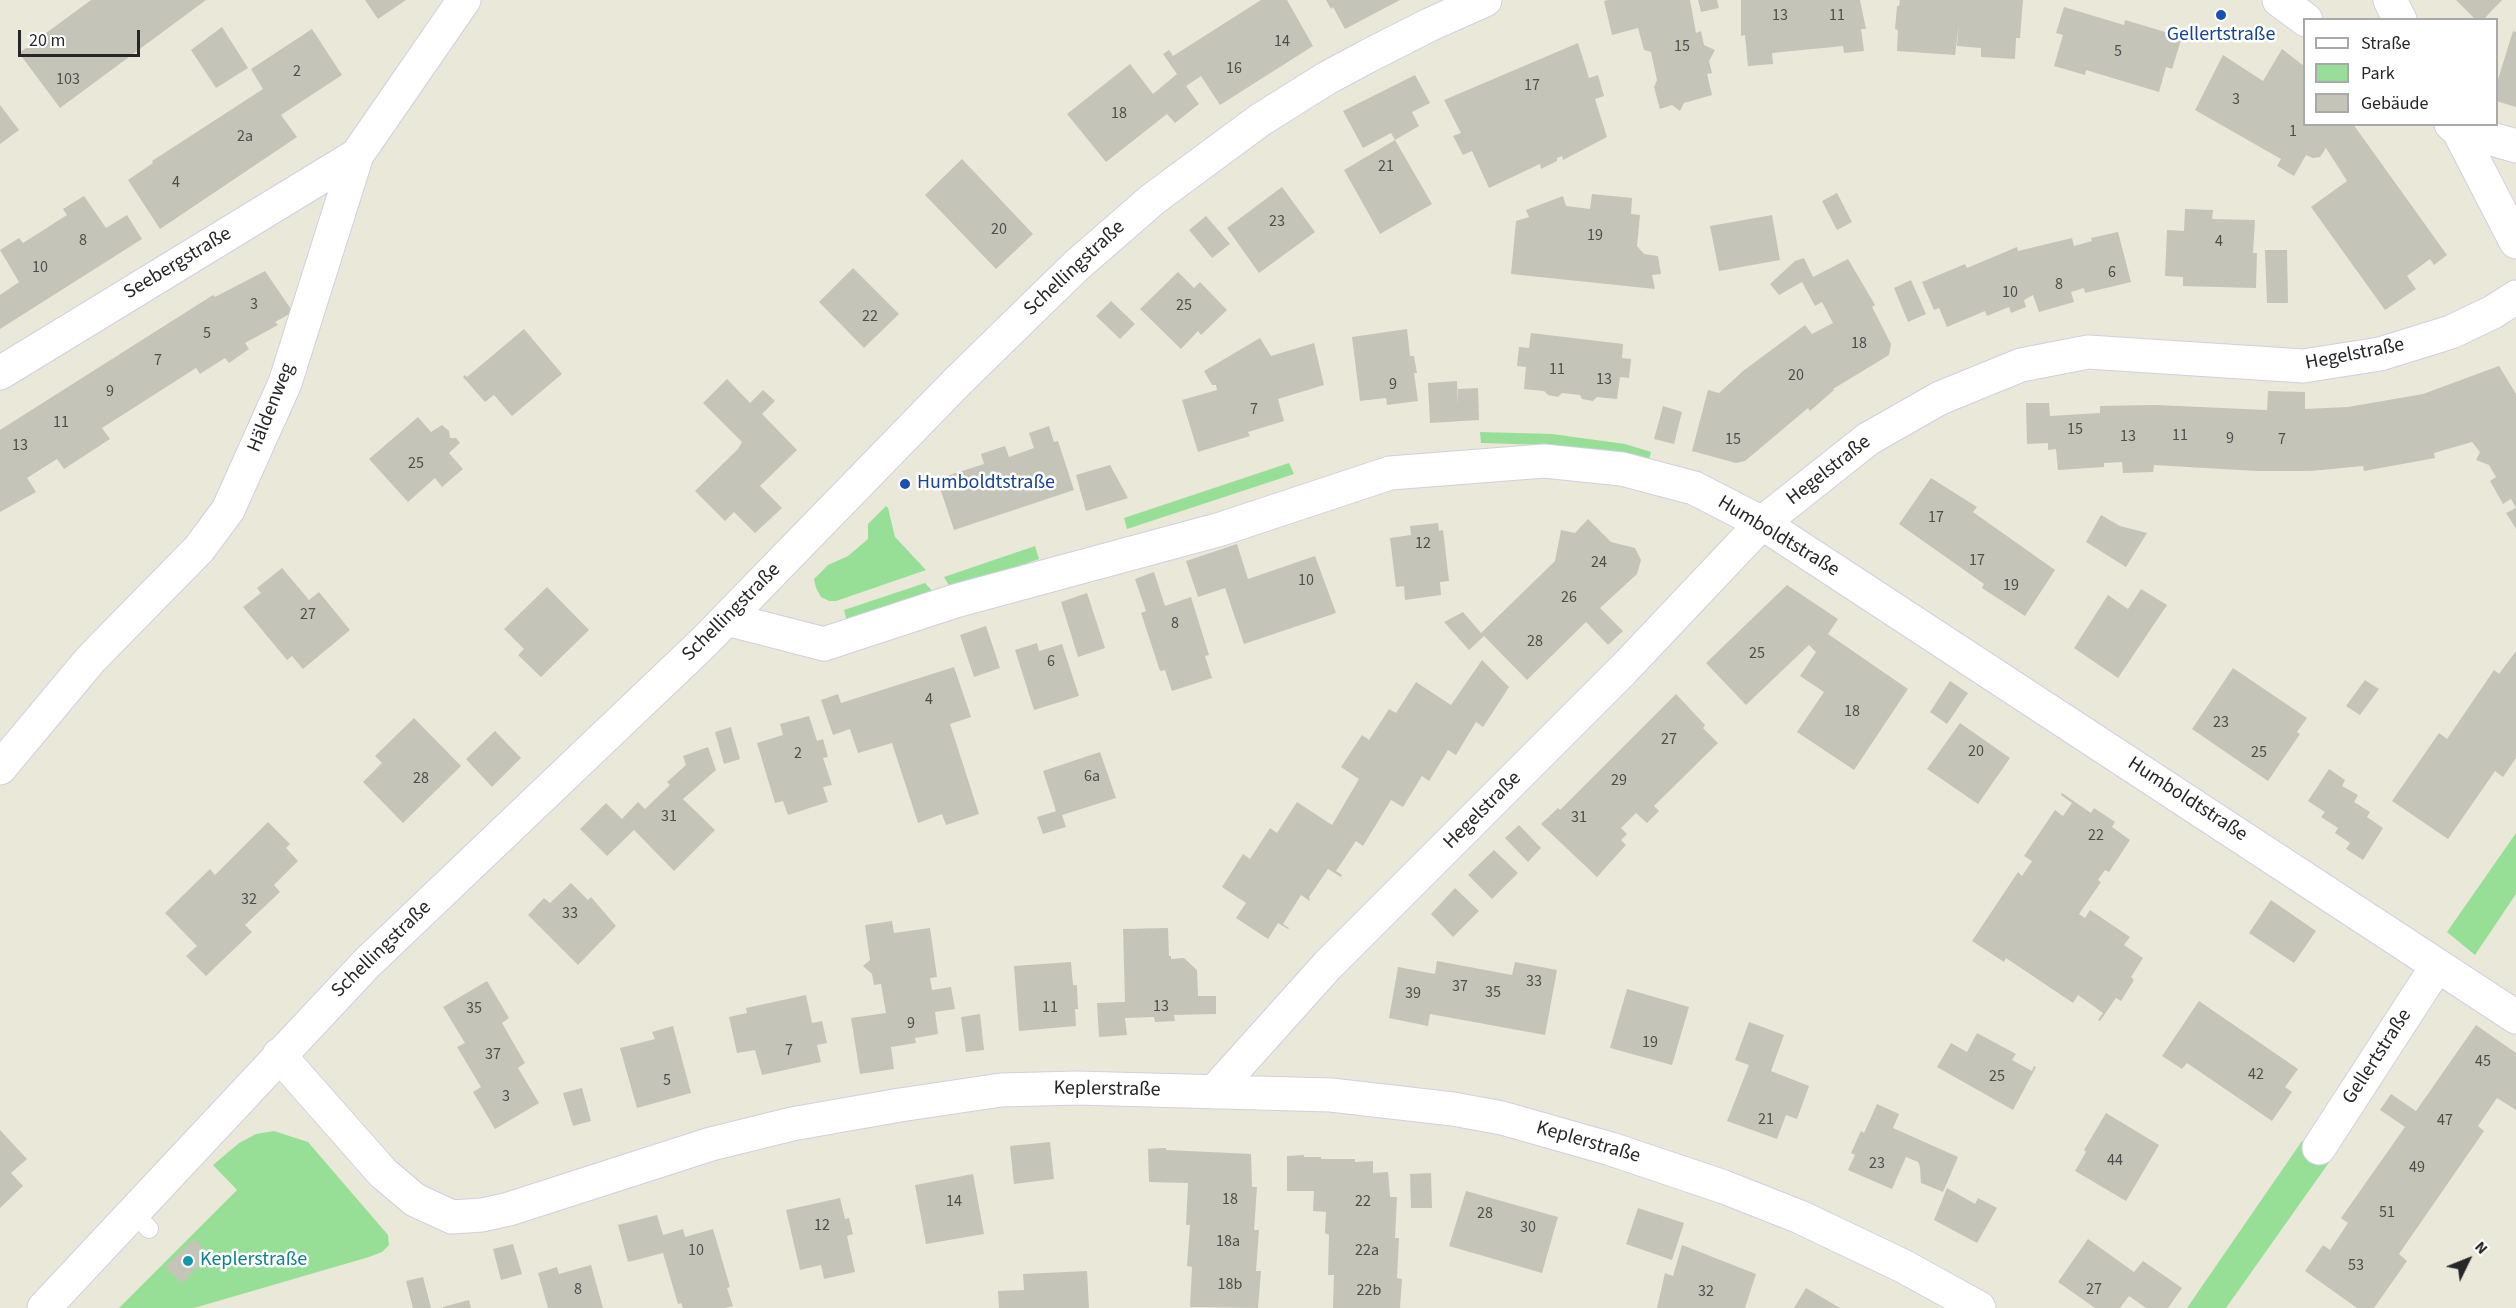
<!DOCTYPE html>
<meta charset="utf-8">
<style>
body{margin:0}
#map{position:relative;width:2516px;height:1308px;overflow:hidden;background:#eae8d9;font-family:"Source Sans 3",sans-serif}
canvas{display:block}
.legend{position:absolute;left:2303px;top:18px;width:195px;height:108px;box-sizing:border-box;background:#fff;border:2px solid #a9a9a9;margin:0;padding:8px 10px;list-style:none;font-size:18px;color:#272727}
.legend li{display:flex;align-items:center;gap:12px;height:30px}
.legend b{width:30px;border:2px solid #a9a9a9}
.north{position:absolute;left:2438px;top:1230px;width:60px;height:60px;-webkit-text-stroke:4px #fff;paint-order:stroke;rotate:47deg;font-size:16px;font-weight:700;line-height:24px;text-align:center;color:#272727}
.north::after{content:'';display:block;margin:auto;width:21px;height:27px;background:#272727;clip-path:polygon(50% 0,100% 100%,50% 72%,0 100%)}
.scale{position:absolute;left:18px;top:30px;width:122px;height:27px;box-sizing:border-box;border:3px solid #272727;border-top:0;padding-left:8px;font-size:18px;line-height:21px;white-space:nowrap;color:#272727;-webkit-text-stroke:4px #fff;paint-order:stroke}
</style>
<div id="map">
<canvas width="2516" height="1308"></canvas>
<ul class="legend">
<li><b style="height:8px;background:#fff"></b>Straße</li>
<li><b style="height:16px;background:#97df97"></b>Park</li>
<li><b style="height:16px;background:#c5c4b9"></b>Gebäude</li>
</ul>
<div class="north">N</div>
<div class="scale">20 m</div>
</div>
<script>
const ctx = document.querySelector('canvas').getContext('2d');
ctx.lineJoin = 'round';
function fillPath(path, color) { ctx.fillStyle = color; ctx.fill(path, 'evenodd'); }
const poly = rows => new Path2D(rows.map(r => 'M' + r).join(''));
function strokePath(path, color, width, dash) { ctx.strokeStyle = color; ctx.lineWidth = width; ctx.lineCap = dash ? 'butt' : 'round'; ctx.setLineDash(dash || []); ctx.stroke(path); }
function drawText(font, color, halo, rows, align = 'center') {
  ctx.font = font + ' "Source Sans 3",sans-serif'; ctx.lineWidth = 5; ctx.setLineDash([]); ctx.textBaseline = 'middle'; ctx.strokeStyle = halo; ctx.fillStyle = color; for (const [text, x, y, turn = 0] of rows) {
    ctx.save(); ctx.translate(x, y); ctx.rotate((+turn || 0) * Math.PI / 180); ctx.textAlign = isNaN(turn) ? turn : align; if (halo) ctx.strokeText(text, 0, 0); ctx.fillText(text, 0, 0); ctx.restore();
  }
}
fillPath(poly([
 [1480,432,1552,434,1625,444,1651,452,1648,463,1546,445,1481,443],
 [1289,463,1294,474,1127,529,1124,518],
 [886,506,888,508,895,537,926,570,836,601,829,601,821,597,816,588,814,579,828,565,848,556,868,539,868,524],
 [1035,546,1039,559,951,589,944,577],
 [925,583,935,594,847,622,844,610],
 [2516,833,2516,894,2475,955,2447,932],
 [274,1131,308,1142,388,1235,389,1245,382,1252,369,1257,194,1308,119,1308,237,1190,213,1165,239,1143,256,1134],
 [2302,1141,2330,1161,2226,1308,2187,1308]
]), '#97df97');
fillPath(poly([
 [91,0,206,0,60,108,19,53],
 [365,0,406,0,378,19],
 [1261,0,1287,0,1313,46,1220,105,1201,76,1186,86,1199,104,1175,123,1167,114,1106,162,1067,114,1130,64,1153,94,1177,74,1163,54,1169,50,1173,56],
 [1326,0,1400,0,1345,29,1333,7,1331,9],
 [1608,0,1690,0,1696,33,1701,31,1704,45,1715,50,1709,61,1712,73,1707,74,1712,95,1684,103,1680,111,1672,105,1660,109,1654,87,1657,80,1651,52,1644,50,1638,28,1612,35,1604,1],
 [1698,0,1717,0,1719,8,1701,12],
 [1741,0,1860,0,1866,29,1861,29,1864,51,1844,53,1843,46,1772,53,1773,64,1748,66,1745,35,1741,36],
 [1900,0,2023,0,2020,38,2016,38,2015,59,1981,57,1981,48,1957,46,1959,24,1955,55,1897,51,1898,30,1895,29,1897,6,1899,6],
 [2456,0,2502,0,2483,20,2476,20],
 [2064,7,2124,25,2125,20,2182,37,2172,69,2166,67,2159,92,2086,70,2085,75,2054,66,2063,35,2056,33],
 [222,27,248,68,216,88,191,50],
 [312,29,342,75,281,115,297,137,160,229,128,180,153,163,152,161,263,89,251,69],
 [2513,31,2516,32,2516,107,2496,101,2496,86],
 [1578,43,1589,78,1598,75,1604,96,1595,99,1607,137,1563,160,1562,156,1557,158,1557,161,1541,169,1540,164,1489,188,1472,151,1463,155,1453,136,1461,133,1444,100],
 [2282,49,2304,66,2304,124,2353,124,2447,255,2434,265,2430,259,2407,276,2416,289,2385,310,2311,207,2347,181,2326,148,2320,157,2313,158,2306,155,2294,176,2277,166,2281,159,2195,110,2223,55,2263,81],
 [1415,75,1430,103,1412,112,1419,126,1395,140,1432,204,1380,234,1344,170,1395,140,1391,133,1363,148,1343,111],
 [0,105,19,130,0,144],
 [962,159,1033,234,996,269,925,195],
 [1282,187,1315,232,1259,273,1227,228],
 [1837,193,1852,222,1837,230,1822,201],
 [1592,194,1632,198,1631,214,1640,215,1637,246,1644,254,1658,256,1661,274,1652,275,1655,289,1511,274,1516,221,1529,217,1526,210,1563,196,1566,206,1590,209],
 [84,196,106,228,127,215,142,239,0,329,0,295,19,282,0,250,19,238,23,243,67,215,63,209],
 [2185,209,2213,210,2212,219,2255,220,2253,253,2257,253,2256,288,2183,286,2183,277,2165,276,2167,230,2184,231],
 [1772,215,1780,260,1719,271,1710,226],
 [1206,216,1230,244,1212,258,1189,230],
 [2118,232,2131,282,2085,293,2084,288,2071,292,2074,302,2039,312,2033,295,2024,300,2026,307,2011,313,2009,307,1987,316,1985,311,1947,327,1939,308,1934,310,1922,282,1965,264,1967,268,2017,247,2018,251,2072,238,2074,246,2092,241,2091,238],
 [2265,250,2287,250,2288,303,2267,303],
 [1804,258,1813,277,1848,259,1875,305,1872,307,1891,344,1889,355,1833,389,1834,390,1810,411,1808,408,1745,461,1736,463,1692,451,1708,390,1719,393,1743,371,1805,325,1812,334,1833,323,1822,302,1815,306,1802,282,1779,295,1770,284,1795,261],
 [853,268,899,314,864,348,819,302],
 [265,271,293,312,275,322,278,325,245,343,249,349,229,363,225,358,200,374,196,368,102,428,110,439,64,469,57,459,27,478,36,492,0,512,0,430,213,295,215,297],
 [1178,272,1194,288,1200,282,1227,310,1201,335,1198,331,1181,349,1140,309],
 [1911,280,1926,314,1908,322,1894,288],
 [1111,301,1135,324,1120,339,1096,316],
 [524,329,562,374,512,416,494,395,485,402,463,377,465,375,467,377],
 [1407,329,1410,356,1414,356,1417,373,1414,373,1418,401,1387,405,1386,398,1360,401,1352,337],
 [1531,333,1623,344,1622,358,1631,359,1629,378,1620,377,1617,399,1597,397,1593,401,1582,399,1580,395,1562,393,1558,397,1548,395,1544,391,1524,389,1526,367,1517,366,1519,347,1529,348],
 [1260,338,1271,356,1314,343,1324,385,1278,399,1284,421,1248,432,1250,436,1198,452,1182,400,1217,390,1216,385,1212,385,1204,371],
 [2499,366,2516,394,2516,508,2511,499,2503,504,2490,481,2496,477,2489,465,2476,460,2480,452,2472,442,2434,453,2435,458,2364,471,2363,466,2310,471,2257,471,2154,465,2153,472,2123,473,2122,462,2104,463,2104,467,2058,470,2056,449,2048,450,2048,443,2027,444,2026,403,2049,403,2050,416,2100,413,2100,406,2156,405,2267,410,2268,391,2305,392,2305,409,2348,407,2423,394],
 [727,379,750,403,763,390,775,401,762,414,797,450,760,486,782,508,755,533,734,512,725,521,695,491,738,449,742,442,703,403],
 [1457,381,1458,406,1458,389,1478,388,1479,420,1430,423,1428,383],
 [1663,406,1682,412,1674,444,1654,439],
 [418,417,431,432,442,425,449,431,450,438,456,438,460,443,449,453,463,469,442,487,435,478,408,502,369,459],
 [1049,426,1054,442,1058,441,1074,490,954,530,937,479,984,464,981,454,1005,446,1009,457,1034,448,1029,433],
 [1110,465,1128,498,1086,511,1076,475],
 [1931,478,1977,507,1973,512,2055,570,2025,616,1982,588,1984,584,1899,524],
 [2516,508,2516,529,2506,513],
 [2101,515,2120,526,2147,533,2126,567,2086,542],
 [1588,519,1611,542,1635,548,1641,560,1637,574,1600,608,1623,631,1608,645,1586,622,1527,680,1484,636,1469,650,1444,622,1463,612,1481,633,1555,561,1561,530,1575,533],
 [1438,523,1439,531,1443,530,1449,581,1440,582,1441,595,1405,600,1404,586,1396,587,1390,538,1411,535,1410,526],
 [1237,544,1248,579,1315,556,1336,613,1244,644,1225,588,1198,597,1186,561],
 [282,568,309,600,319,592,350,630,303,669,292,656,287,660,243,607,261,593,257,588],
 [1154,572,1165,606,1191,597,1209,655,1205,656,1212,678,1172,691,1165,670,1160,671,1141,613,1146,611,1135,579],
 [1787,585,1838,619,1828,634,1908,689,1854,770,1797,732,1824,692,1800,676,1816,652,1809,645,1746,705,1706,663],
 [547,587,589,630,541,677,518,655,524,649,504,629],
 [2141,589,2167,605,2118,678,2074,648,2108,595,2128,609],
 [1087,593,1105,648,1078,657,1061,602],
 [986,626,1000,668,974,677,960,635],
 [1037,643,1039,651,1062,644,1079,696,1034,710,1015,650],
 [2516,651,2516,758,2503,777,2495,771,2448,839,2392,801,2439,733,2447,739,2494,670,2499,674],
 [1482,660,1509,687,1493,712,1483,727,1476,722,1456,755,1448,750,1429,781,1422,776,1403,807,1391,800,1363,846,1356,841,1336,871,1342,875,1341,877,1328,869,1309,897,1310,901,1301,895,1283,924,1289,928,1288,929,1278,923,1268,939,1236,918,1246,903,1222,887,1243,854,1250,859,1270,828,1277,833,1297,802,1332,825,1359,779,1341,767,1362,735,1369,740,1389,709,1396,713,1416,682,1451,705],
 [954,667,971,717,950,724,979,814,946,825,942,814,918,823,892,743,858,753,850,729,833,735,821,700,838,694,841,703],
 [2233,668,2307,718,2297,732,2300,734,2268,781,2192,729],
 [2365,680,2379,689,2360,715,2346,706],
 [1950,681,1968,693,1947,724,1930,712],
 [1676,694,1705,725,1703,728,1718,743,1654,806,1659,811,1647,823,1636,813,1621,828,1627,834,1621,840,1626,845,1597,877,1541,824,1558,808,1560,810],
 [809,716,817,741,823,739,828,757,823,758,832,785,823,787,828,802,788,815,783,801,775,803,757,743,783,735,780,724],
 [414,718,461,766,403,823,363,782,382,763,375,756],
 [1960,723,2010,758,1978,804,1927,769],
 [731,727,740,759,724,764,715,732],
 [495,731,521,758,492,787,466,759],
 [708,747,716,770,683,799,715,830,674,871,634,830,607,856,580,829,606,803,622,819,638,802,645,809,670,785,667,782,686,765,683,756],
 [1100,752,1116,798,1062,815,1066,827,1043,834,1037,817,1056,811,1043,771],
 [2329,769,2345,780,2342,786,2358,795,2354,802,2370,812,2367,817,2383,828,2363,860,2346,849,2350,843,2335,833,2338,828,2321,817,2325,812,2308,801],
 [2062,793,2091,813,2094,808,2115,822,2112,827,2130,840,2109,872,2105,870,2098,880,2101,882,2079,914,2085,918,2090,910,2130,937,2124,945,2143,958,2131,977,2134,980,2121,1001,2116,998,2100,1021,2098,1020,2103,1013,2078,995,2073,1003,2006,958,2004,962,1972,941,2018,872,2022,876,2032,861,2024,856,2055,810,2063,816,2072,803,2061,795],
 [268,822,290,844,286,848,298,861,274,885,280,892,245,925,252,932,206,976,186,956,197,946,165,913,210,869,215,875],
 [1519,825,1541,848,1528,862,1505,838],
 [1494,850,1518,873,1492,899,1468,875],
 [571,883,588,900,591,897,616,926,578,965,528,915,544,898,550,903],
 [1455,888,1479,911,1453,937,1431,914],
 [2271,900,2316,931,2294,963,2249,933],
 [892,921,894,933,930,928,937,977,930,978,932,990,951,987,955,1009,935,1012,938,1034,915,1038,916,1043,891,1047,894,1069,860,1074,851,1018,886,1013,881,984,874,985,872,974,863,966,870,960,865,925],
 [1168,928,1169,956,1171,956,1171,959,1184,958,1197,970,1198,996,1216,996,1216,1014,1174,1015,1175,1021,1155,1022,1154,1017,1125,1018,1127,1035,1099,1037,1097,1003,1125,1002,1123,929],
 [1437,961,1512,975,1515,962,1557,970,1545,1035,1430,1014,1428,1026,1389,1018,1398,967,1435,974],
 [1071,962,1073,985,1077,985,1078,1009,1075,1009,1076,1026,1019,1031,1014,966],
 [487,981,509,1018,502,1023,525,1063,518,1068,539,1103,495,1129,473,1092,481,1087,457,1047,465,1043,443,1007],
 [1627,989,1689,1007,1672,1065,1610,1048],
 [806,995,812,1023,822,1021,827,1043,817,1045,821,1062,762,1075,755,1050,737,1053,729,1017,747,1013,746,1008],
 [2199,1001,2298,1069,2285,1087,2292,1092,2272,1121,2187,1063,2182,1069,2162,1056],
 [980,1014,984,1050,966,1052,961,1017],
 [1749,1022,1784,1035,1771,1071,1809,1086,1797,1119,1786,1115,1777,1139,1727,1121,1749,1065,1735,1060],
 [2476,1025,2516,1053,2516,1110,2497,1098,2478,1126,2484,1131,2399,1254,2407,1261,2374,1308,2357,1308,2305,1271,2323,1245,2330,1250,2348,1223,2341,1218,2405,1127,2380,1110,2391,1094,2416,1111],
 [673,1026,691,1093,637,1108,620,1048,655,1039,652,1032],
 [1977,1033,2016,1054,2012,1060,2032,1071,2034,1066,2036,1067,2013,1110,1937,1067,1951,1043,1967,1052],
 [582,1088,591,1121,573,1126,563,1093],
 [1877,1104,1899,1114,1893,1128,1958,1157,1943,1192,1921,1183,1920,1167,1918,1162,1906,1157,1892,1189,1848,1170,1855,1155,1851,1153,1861,1131,1864,1133],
 [2106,1113,2159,1145,2126,1201,2075,1171,2086,1152,2084,1150],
 [0,1130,27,1159,11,1173,23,1186,0,1208],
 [1050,1142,1054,1179,1014,1184,1010,1146],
 [1166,1148,1166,1150,1251,1154,1252,1187,1257,1187,1254,1230,1259,1230,1256,1271,1261,1271,1258,1308,1190,1307,1192,1267,1187,1266,1190,1225,1186,1225,1188,1183,1149,1182,1148,1149],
 [1304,1155,1304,1157,1321,1157,1321,1159,1355,1159,1355,1162,1373,1161,1373,1173,1388,1172,1390,1197,1397,1197,1395,1238,1399,1238,1397,1278,1402,1279,1400,1308,1333,1308,1334,1275,1328,1275,1329,1235,1325,1233,1326,1212,1313,1211,1314,1191,1287,1191,1287,1156],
 [1431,1173,1432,1208,1411,1208,1410,1174],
 [973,1174,984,1234,926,1244,915,1185],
 [1947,1188,1975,1204,1978,1198,1997,1208,1977,1243,1934,1220],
 [1466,1191,1558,1217,1542,1273,1449,1246],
 [840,1198,845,1219,849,1218,853,1234,847,1236,855,1272,824,1279,821,1265,800,1270,786,1210],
 [1638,1208,1684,1223,1672,1260,1626,1244],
 [657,1215,663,1235,683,1229,685,1237,713,1229,730,1287,727,1288,733,1306,725,1308,683,1308,681,1303,678,1304,663,1253,628,1262,618,1225],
 [194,1239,210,1255,182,1283,165,1267],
 [2088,1239,2134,1272,2143,1261,2182,1288,2168,1308,2146,1308,2129,1296,2120,1308,2095,1308,2058,1282],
 [513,1244,522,1274,501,1280,493,1249],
 [1682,1245,1756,1274,1745,1308,1657,1308,1665,1273,1673,1276],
 [591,1265,603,1308,548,1308,538,1273,557,1267,559,1274],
 [1087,1271,1089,1308,999,1308,998,1291,1024,1290,1023,1274],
 [423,1277,431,1308,413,1308,406,1281],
 [1806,1288,1840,1308,1794,1308],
 [469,1300,471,1308,443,1308,443,1307]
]), '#c5c4b9');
const service = poly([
 [133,1212,149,1229]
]);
const minor = poly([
 [2279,0,2306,20],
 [2390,0,2400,20],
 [2451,124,2457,129,2516,146],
 [2455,124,2516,242],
 [0,373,357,155],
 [727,619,824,644,955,601,1221,529,1390,473,1544,461,1622,469,1694,488,1762,523,2516,1017],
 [0,768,91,659,199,549,228,510,285,383,357,155,464,0],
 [279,1055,383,1173,415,1200,452,1217,482,1215,509,1209,711,1144,792,1124,900,1105,1001,1090,1077,1088,1331,1095,1453,1109,1502,1118,1611,1149,1724,1187,1800,1217,1903,1266,1979,1308],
 [1214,1092,1327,966,1623,670,1762,523,1868,439,1940,398,2021,365,2088,352,2303,366,2380,354,2451,332,2493,312,2516,297],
 [2319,1148,2437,966],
 [44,1308,367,963,704,642,958,381,1076,266,1153,199,1260,120,1327,78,1368,56,1429,25,1485,0]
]);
strokePath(service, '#d1cfe0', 20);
strokePath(minor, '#d1cfe0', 35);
strokePath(service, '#fff', 18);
strokePath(minor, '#fff', 33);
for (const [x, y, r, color] of [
 [2221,15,6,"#1a4fb4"],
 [905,484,6,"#1a4fb4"],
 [188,1261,6,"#0f9aa8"]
]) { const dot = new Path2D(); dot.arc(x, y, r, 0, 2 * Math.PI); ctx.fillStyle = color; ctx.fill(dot); strokePath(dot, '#fff', 2); }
drawText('16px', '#4e4e4c', null, [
 ["13",1780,16],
 ["11",1837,16],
 ["14",1282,42],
 ["15",1682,47],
 ["5",2118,52],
 ["16",1234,69],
 ["2",297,72],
 ["103",68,80],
 ["17",1532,86],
 ["3",2236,100],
 ["18",1119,114],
 ["1",2293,132],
 ["2a",245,137],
 ["21",1386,167],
 ["4",176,183],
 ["23",1277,222],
 ["20",999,230],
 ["19",1595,236],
 ["8",83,241],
 ["4",2219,242],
 ["10",40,268],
 ["6",2112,273],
 ["8",2059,285],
 ["10",2010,293],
 ["3",254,305],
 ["25",1184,306],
 ["22",870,317],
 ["5",207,334],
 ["18",1859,344],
 ["7",158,361],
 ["11",1557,370],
 ["20",1796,376],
 ["13",1604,380],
 ["9",1393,385],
 ["9",110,392],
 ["7",1254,410],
 ["11",61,423],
 ["15",2075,430],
 ["11",2180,436],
 ["13",2128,437],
 ["9",2230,439],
 ["15",1733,440],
 ["7",2282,440],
 ["13",20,446],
 ["25",416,464],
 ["17",1936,518],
 ["12",1423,544],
 ["17",1977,561],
 ["24",1599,563],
 ["10",1306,581],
 ["19",2011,586],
 ["26",1569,598],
 ["27",308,615],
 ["8",1175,624],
 ["28",1535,642],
 ["25",1757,654],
 ["6",1051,662],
 ["4",929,700],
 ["18",1852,712],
 ["23",2221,723],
 ["27",1669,740],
 ["20",1976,752],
 ["25",2259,753],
 ["2",798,754],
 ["6a",1092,777],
 ["28",421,779],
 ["29",1619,781],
 ["31",669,817],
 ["31",1579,818],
 ["22",2096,836],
 ["32",249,900],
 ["33",570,914],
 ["33",1534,982],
 ["37",1460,987],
 ["35",1493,993],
 ["39",1413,994],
 ["13",1161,1007],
 ["11",1050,1008],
 ["35",474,1009],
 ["9",911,1024],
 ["19",1650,1043],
 ["7",789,1051],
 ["37",493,1055],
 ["45",2483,1062],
 ["42",2256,1075],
 ["25",1997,1077],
 ["5",667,1081],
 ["3",506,1097],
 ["21",1766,1120],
 ["47",2445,1121],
 ["44",2115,1161],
 ["23",1877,1164],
 ["49",2417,1168],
 ["18",1230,1200],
 ["14",954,1202],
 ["22",1363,1202],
 ["51",2387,1213],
 ["28",1485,1214],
 ["12",822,1226],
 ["30",1528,1228],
 ["18a",1228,1242],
 ["10",696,1251],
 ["22a",1367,1251],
 ["53",2356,1266],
 ["18b",1230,1285],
 ["8",578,1290],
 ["27",2094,1290],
 ["22b",1369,1291],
 ["32",1706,1292]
]);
drawText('20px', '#164399', '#fff', [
 ["Gellertstraße",2221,36],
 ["Humboldtstraße",917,484,"left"]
]);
drawText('20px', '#272727', '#fff', [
 ["Seebergstraße",178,264,-31],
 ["Schellingstraße",1075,269,-43],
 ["Hegelstraße",2355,355,-11],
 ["Häldenweg",272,408,-68],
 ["Hegelstraße",1829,471,-38],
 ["Humboldtstraße",1778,537,31],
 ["Schellingstraße",732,613,-45],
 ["Humboldtstraße",2187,800,33],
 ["Hegelstraße",1483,811,-45],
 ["Schellingstraße",382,950,-44],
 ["Gellertstraße",2378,1057,-57],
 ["Keplerstraße",1107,1090,1],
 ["Keplerstraße",1588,1143,16]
]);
drawText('20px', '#0d838f', '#fff', [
 ["Keplerstraße",200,1261]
], 'left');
</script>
